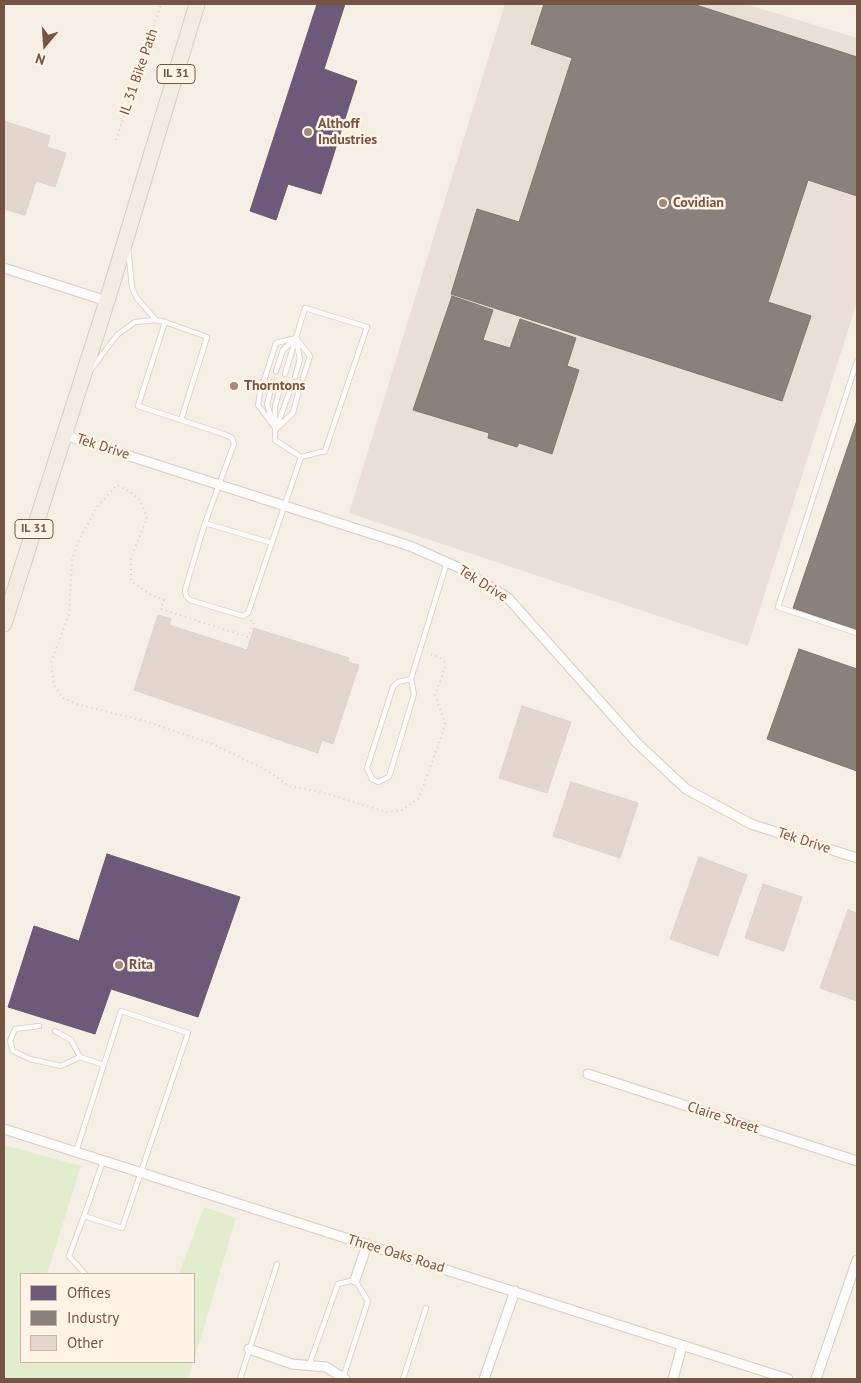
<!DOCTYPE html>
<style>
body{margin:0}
#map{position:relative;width:861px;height:1383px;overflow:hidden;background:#f6efe5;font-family:"PT Sans",sans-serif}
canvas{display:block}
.frame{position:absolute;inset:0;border:5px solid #755444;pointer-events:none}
.legend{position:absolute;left:20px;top:1273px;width:175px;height:90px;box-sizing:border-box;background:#fff4e5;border:1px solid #c8b4a5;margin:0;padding:6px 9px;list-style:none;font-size:15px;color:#755444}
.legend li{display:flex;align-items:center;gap:10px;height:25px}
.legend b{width:25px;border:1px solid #c8b4a5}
.north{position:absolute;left:20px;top:20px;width:50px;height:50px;-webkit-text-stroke:4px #fff4e5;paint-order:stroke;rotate:198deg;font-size:14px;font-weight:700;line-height:20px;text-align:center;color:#755444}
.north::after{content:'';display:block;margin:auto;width:18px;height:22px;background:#755444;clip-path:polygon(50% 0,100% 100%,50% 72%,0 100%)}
</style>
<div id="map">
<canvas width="861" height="1383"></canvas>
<div class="frame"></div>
<ul class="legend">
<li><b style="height:14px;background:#6d597a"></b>Offices</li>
<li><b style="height:14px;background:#8a817c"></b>Industry</li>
<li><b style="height:14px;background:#e3d6cc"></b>Other</li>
</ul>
<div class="north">N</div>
</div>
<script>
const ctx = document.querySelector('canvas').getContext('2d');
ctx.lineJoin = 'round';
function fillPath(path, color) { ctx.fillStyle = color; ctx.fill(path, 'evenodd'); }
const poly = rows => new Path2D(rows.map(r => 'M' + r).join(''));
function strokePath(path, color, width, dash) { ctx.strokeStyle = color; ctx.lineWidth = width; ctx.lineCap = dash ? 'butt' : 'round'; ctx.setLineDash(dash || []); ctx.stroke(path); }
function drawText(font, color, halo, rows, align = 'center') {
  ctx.font = font + ' "PT Sans",sans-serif'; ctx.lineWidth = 5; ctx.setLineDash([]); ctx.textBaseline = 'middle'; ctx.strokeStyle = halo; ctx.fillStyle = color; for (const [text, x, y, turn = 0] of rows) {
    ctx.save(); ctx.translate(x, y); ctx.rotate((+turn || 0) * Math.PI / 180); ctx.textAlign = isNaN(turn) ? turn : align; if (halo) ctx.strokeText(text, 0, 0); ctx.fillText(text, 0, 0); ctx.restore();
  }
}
fillPath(poly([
 [505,4,746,4,857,38,857,302,748,646,349,513]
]), '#e9dfd6');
fillPath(poly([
 [4,1145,81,1166,47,1274,21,1274,21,1362,193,1362,188,1379,4,1379],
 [204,1207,236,1218,194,1361,194,1274,179,1274]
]), '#e2edce');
const offices = poly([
 [317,4,345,4,324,69,357,81,321,194,288,184,276,220,250,211,317,4],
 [107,854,240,897,198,1017,111,989,95,1034,8,1007,34,926,79,941,107,854]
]);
fillPath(offices, '#6d597a');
strokePath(offices, '#6f586a', 1);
const industry = poly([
 [544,4,693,4,857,57,857,196,808,180,768,302,811,316,782,401,451,294,477,209,519,222,572,58,531,44,544,4],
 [452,296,493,310,483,340,510,348,520,319,576,338,567,366,579,370,552,454,519,443,517,447,488,438,489,433,413,410,452,296],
 [857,420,857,630,793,608,857,420],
 [799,649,857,669,857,771,767,739,799,649]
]);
fillPath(industry, '#8a817c');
strokePath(industry, '#84746b', 1);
const building = poly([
 [4,121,50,136,47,147,66,153,55,187,36,181,25,215,4,209,4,121],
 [158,615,171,619,169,625,247,650,254,628,349,658,348,662,359,665,333,744,322,740,318,753,134,690,158,615],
 [522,706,571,722,547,793,499,778,522,706],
 [571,782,638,803,620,858,553,836,571,782],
 [699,857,747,875,718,956,670,939,699,857],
 [763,884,802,897,784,951,745,938,763,884],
 [848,910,857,913,857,1001,820,988,848,910]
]);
fillPath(building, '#e3d6cc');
strokePath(building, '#dfd1c7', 1);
const service = poly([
 [128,248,132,287,136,297,156,320],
 [296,338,310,356,303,378],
 [857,361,778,607,857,633],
 [90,371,117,335,135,322,156,320,165,322,207,337,181,420,138,406,165,322],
 [276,371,283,350,295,339],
 [295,377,300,359,296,339],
 [273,382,267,404,273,423],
 [281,385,275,406,275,440,301,457],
 [181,420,226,435,232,438,234,444,205,523,185,590,186,596,190,600,243,616,248,613,301,457,325,451,367,327,305,308,285,374],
 [277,426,291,388],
 [276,429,258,405,260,393,276,343,296,338],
 [276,429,293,413,299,390],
 [205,523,272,543],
 [411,679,398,682,393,687,367,768,372,779,378,782,389,777,412,701,414,694,411,679,447,562],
 [39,1026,15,1029,10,1041,13,1051,30,1059,61,1066,80,1057,104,1065],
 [55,1031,71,1040,80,1057],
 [76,1152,121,1011,188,1033,122,1228,84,1216,103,1161],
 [84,1216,69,1256,85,1274],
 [309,1365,338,1284,355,1280,368,1301,343,1378],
 [240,1379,277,1264],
 [403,1379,426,1308]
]);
const minor = poly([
 [4,268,107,301],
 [64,435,410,546,462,569,508,598,637,743,686,789,751,824,857,858],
 [588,1074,857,1161],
 [4,1129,788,1379],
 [355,1280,367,1245],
 [249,1349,292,1364,326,1367,345,1379],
 [484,1379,515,1291],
 [673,1379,682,1346],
 [816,1379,857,1260]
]);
const primary = poly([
 [4,624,107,301,197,4]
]);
strokePath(service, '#d7ccc3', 6);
strokePath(minor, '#d7ccc3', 11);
strokePath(primary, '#d5cac2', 17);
strokePath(poly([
 [116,140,161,4],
 [251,620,254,622,248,637,161,609,164,600,151,595,131,581,131,558,147,518,140,500,132,493,117,485,97,507,78,542,72,560,69,614,51,663,54,685,63,698,77,704,145,721,215,745,268,771,289,786,317,791,387,812,402,810,419,798,443,732,445,723,435,695,445,668,444,662,439,657,427,653]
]), '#d9cfca', 2, [1, 4]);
strokePath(service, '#fefdfb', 4.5);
strokePath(minor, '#fefdfb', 9);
strokePath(primary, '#f2ece2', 15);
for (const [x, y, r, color] of [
 [308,132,5,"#a28a7c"],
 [663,203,5,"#a28a7c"],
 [234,386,5,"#a28a7c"],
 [119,965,5,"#a28a7c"]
]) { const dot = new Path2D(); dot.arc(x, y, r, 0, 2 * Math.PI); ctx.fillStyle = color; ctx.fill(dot); strokePath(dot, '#fff4e5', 2); }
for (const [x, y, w] of [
 [176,74,38],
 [34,529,38]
]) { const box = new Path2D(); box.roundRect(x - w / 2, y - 9.5, w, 19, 4); ctx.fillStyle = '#fff4e5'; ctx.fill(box); strokePath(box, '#755444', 1); }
drawText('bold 12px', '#755444', null, [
 ["IL 31",176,74],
 ["IL 31",34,529]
]);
drawText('14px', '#755444', '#fff4e5', [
 ["IL 31 Bike Path",139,72,-71],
 ["Tek Drive",103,447,18],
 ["Tek Drive",483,584,32],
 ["Tek Drive",804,841,18],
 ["Claire Street",723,1118,18],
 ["Three Oaks Road",396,1254,17]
]);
drawText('bold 14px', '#755444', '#fff4e5', [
 ["Althoff",318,124],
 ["Industries",318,140],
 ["Covidian",673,203],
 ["Thorntons",244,386],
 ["Rita",129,965]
], 'left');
</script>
